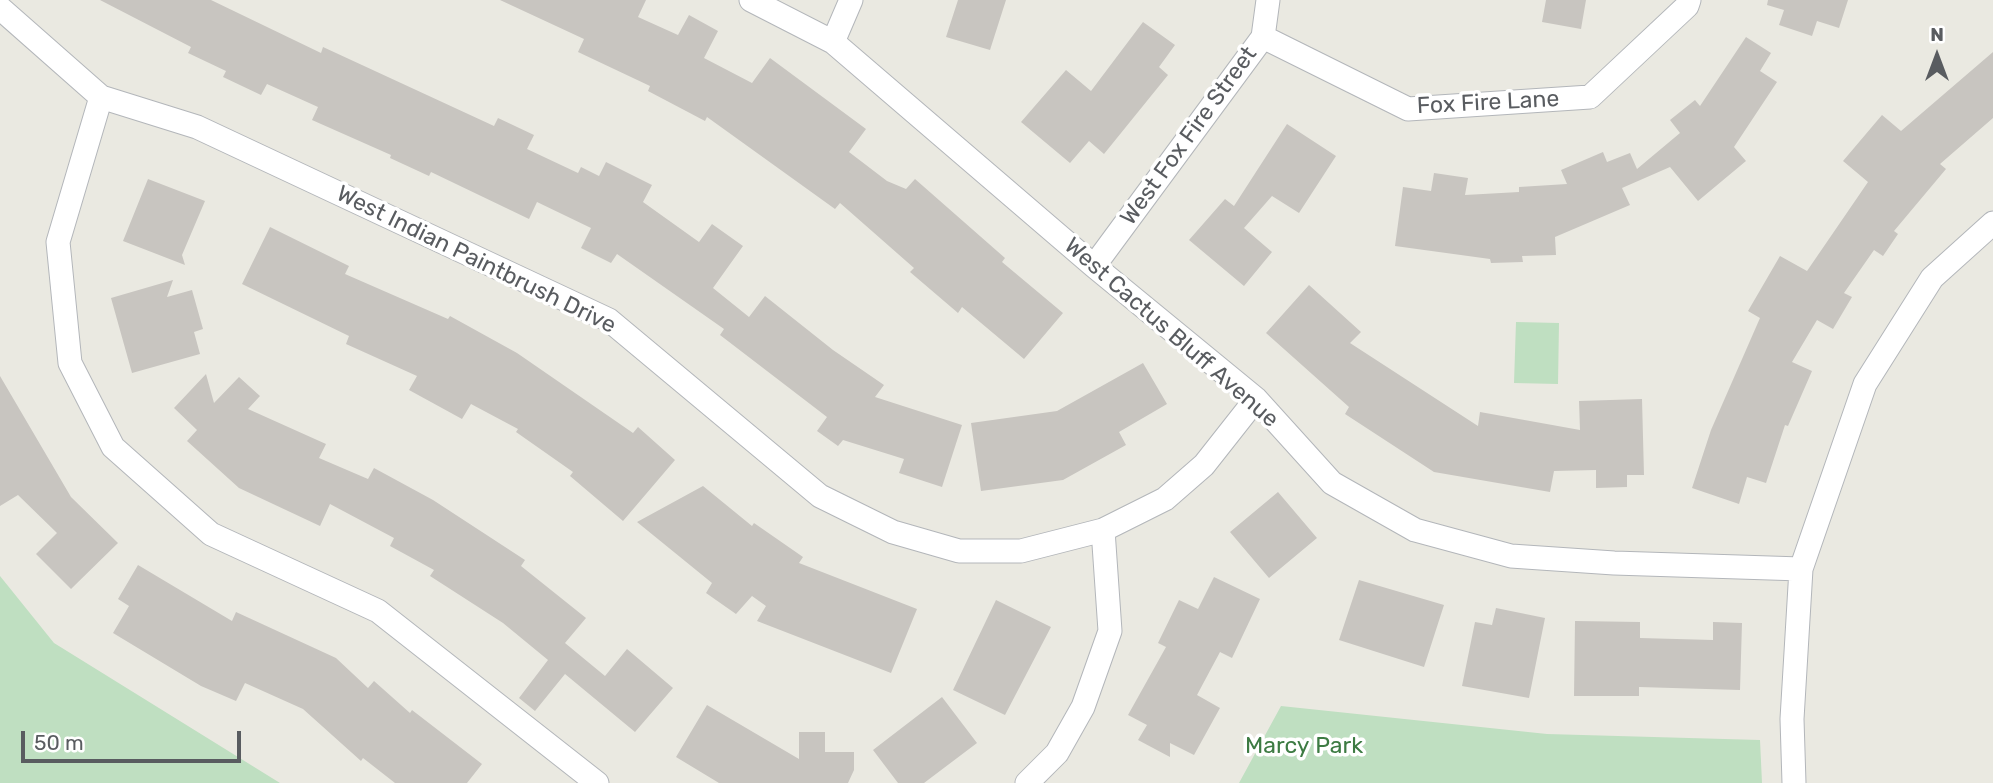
<!DOCTYPE html>
<style>
body{margin:0}
#map{position:relative;width:1993px;height:783px;overflow:hidden;background:#eae9e1;font-family:Rubik,sans-serif}
canvas{display:block}
.north{position:absolute;left:1902px;top:21px;width:70px;height:70px;-webkit-text-stroke:5px #fff;paint-order:stroke;rotate:0deg;font-size:19px;font-weight:700;line-height:28px;text-align:center;color:#595c60}
.north::after{content:'';display:block;margin:auto;width:24px;height:32px;background:#595c60;clip-path:polygon(50% 0,100% 100%,50% 72%,0 100%)}
.scale{position:absolute;left:21px;top:731px;width:220px;height:32px;box-sizing:border-box;border:4px solid #595c60;border-top:0;padding-left:9px;font-size:21px;line-height:24px;white-space:nowrap;color:#595c60;-webkit-text-stroke:5px #fff;paint-order:stroke}
</style>
<div id="map">
<canvas width="1993" height="783"></canvas>
<div class="north">N</div>
<div class="scale">50 m</div>
</div>
<script>
const ctx = document.querySelector('canvas').getContext('2d');
ctx.lineJoin = 'round';
function fillPath(path, color) { ctx.fillStyle = color; ctx.fill(path, 'evenodd'); }
const poly = rows => new Path2D(rows.map(r => 'M' + r).join(''));
function strokePath(path, color, width, dash) { ctx.strokeStyle = color; ctx.lineWidth = width; ctx.lineCap = dash ? 'butt' : 'round'; ctx.setLineDash(dash || []); ctx.stroke(path); }
function drawText(font, color, halo, rows, align = 'center') {
  ctx.font = font + ' Rubik,sans-serif'; ctx.lineWidth = 7; ctx.setLineDash([]); ctx.textBaseline = 'middle'; ctx.strokeStyle = halo; ctx.fillStyle = color; for (const [text, x, y, turn = 0] of rows) {
    ctx.save(); ctx.translate(x, y); ctx.rotate((+turn || 0) * Math.PI / 180); ctx.textAlign = isNaN(turn) ? turn : align; if (halo) ctx.strokeText(text, 0, 0); ctx.fillText(text, 0, 0); ctx.restore();
  }
}
fillPath(poly([
 [1516,322,1559,323,1558,384,1514,383],
 [0,576,54,643,280,783,0,783],
 [1281,706,1547,734,1760,740,1762,783,1239,783]
]), '#bfdfc1');
fillPath(poly([
 [100,0,211,0,321,53,323,47,494,126,498,118,534,135,527,149,578,173,581,167,599,176,606,162,652,185,643,202,699,242,712,224,743,246,713,288,749,317,765,296,833,350,884,385,875,397,962,425,942,487,899,473,904,459,843,440,838,446,817,431,827,417,720,335,724,329,617,254,611,263,581,248,591,228,537,202,529,219,431,172,429,176,390,158,391,155,312,120,318,107,267,84,261,95,223,77,226,71,188,53,191,47],
 [500,0,646,0,638,17,678,35,689,15,718,31,704,58,752,83,770,58,866,129,849,152,887,181,906,189,915,179,1005,258,1002,262,1063,313,1024,359,962,307,958,313,910,272,914,268,840,203,835,209,707,117,705,121,648,91,650,86,578,52,584,39],
 [958,0,1006,0,990,50,946,37],
 [1546,0,1586,0,1581,29,1542,22],
 [1768,0,1848,0,1839,28,1817,21,1812,36,1779,25,1784,10,1767,5],
 [1143,22,1175,45,1159,67,1168,75,1104,154,1089,141,1070,163,1021,122,1066,70,1091,91],
 [1746,37,1771,53,1760,71,1777,82,1734,147,1746,161,1698,201,1670,167,1622,188,1630,205,1555,237,1556,255,1522,256,1523,262,1491,263,1490,259,1395,246,1403,187,1431,191,1434,173,1468,178,1465,195,1519,192,1519,187,1567,184,1561,170,1603,152,1607,162,1630,153,1637,169,1680,133,1670,120,1695,100,1700,106],
 [1993,52,1993,118,1940,164,1946,169,1894,231,1898,234,1883,256,1874,250,1844,293,1852,297,1833,329,1817,320,1792,362,1812,371,1788,426,1785,425,1766,483,1747,477,1739,504,1692,488,1711,430,1760,318,1748,311,1780,256,1807,271,1868,182,1843,161,1882,115,1901,131],
 [1287,124,1336,156,1299,213,1272,196,1244,228,1272,252,1244,286,1189,240,1225,199,1234,206],
 [148,179,205,201,182,255,185,265,123,241],
 [270,227,349,266,345,274,448,319,450,316,517,353,633,433,638,427,675,460,623,521,570,476,573,472,516,432,518,429,471,404,462,419,409,390,417,376,346,344,349,336,242,284],
 [173,280,167,297,192,290,203,329,194,332,200,354,132,373,111,298],
 [1309,285,1361,332,1350,343,1478,426,1480,412,1580,430,1579,401,1642,399,1644,475,1627,475,1627,487,1596,488,1596,470,1554,471,1550,492,1434,472,1345,414,1349,407,1266,333],
 [1143,363,1167,404,1119,432,1126,445,1063,480,981,491,971,423,1057,411],
 [206,374,214,403,239,377,260,396,248,409,326,444,319,458,368,479,374,468,433,500,525,560,521,566,586,618,565,643,605,676,627,649,673,688,635,732,565,674,535,711,519,698,548,660,503,623,430,576,434,570,390,546,394,538,330,504,320,526,239,488,187,441,197,430,174,408],
 [0,376,71,497,118,543,71,589,36,554,57,533,18,495,0,506],
 [703,486,752,526,754,523,803,557,799,563,917,609,891,673,757,621,766,606,752,596,736,614,706,593,712,583,637,522],
 [1278,492,1317,538,1269,578,1230,532],
 [138,565,232,621,236,612,336,658,368,688,374,681,410,713,412,710,482,764,467,783,395,783,363,758,361,761,303,709,245,683,236,701,201,686,113,633,129,606,118,599],
 [1214,577,1260,599,1232,658,1220,652,1197,695,1220,708,1194,755,1170,743,1170,757,1138,740,1147,725,1128,715,1166,647,1158,643,1179,600,1198,609],
 [1359,580,1444,605,1424,667,1339,640],
 [996,600,1051,627,1005,715,953,690],
 [1496,608,1545,618,1529,698,1462,686,1475,622,1492,625],
 [1575,621,1640,622,1640,638,1713,640,1713,622,1742,623,1740,690,1639,687,1639,696,1574,696],
 [942,697,977,743,924,783,898,783,873,750],
 [707,705,799,759,799,732,825,732,825,752,854,752,854,770,848,783,719,783,676,757]
]), '#c8c5c0');
const street = poly([
 [751,0,833,42,1094,266,1256,399,1332,483,1415,530,1511,556,1614,563,1801,569],
 [0,8,101,97,197,127,609,320,820,496,893,532,959,551,1021,551,1103,530,1165,499,1204,465,1256,399],
 [1263,37,1408,109,1590,97,1687,6,1689,0],
 [833,42,851,0],
 [101,97,58,242,70,363,113,447,211,534,378,611,597,783],
 [1094,266,1263,37,1268,0],
 [1027,783,1057,753,1083,707,1110,631,1103,530],
 [1794,783,1792,719,1801,569,1865,384,1932,278,1993,223]
]);
strokePath(street, '#b3b6ba', 25);
strokePath(street, '#fff', 23);
drawText('23px', '#595c60', '#fff', [
 ["Fox Fire Lane",1488,103,-3],
 ["West Fox Fire Street",1189,136,-54],
 ["West Indian Paintbrush Drive",476,260,26],
 ["West Cactus Bluff Avenue",1171,333,41]
]);
drawText('23px', '#3d7b43', '#fff', [
 ["Marcy Park",1304,746]
]);
</script>
